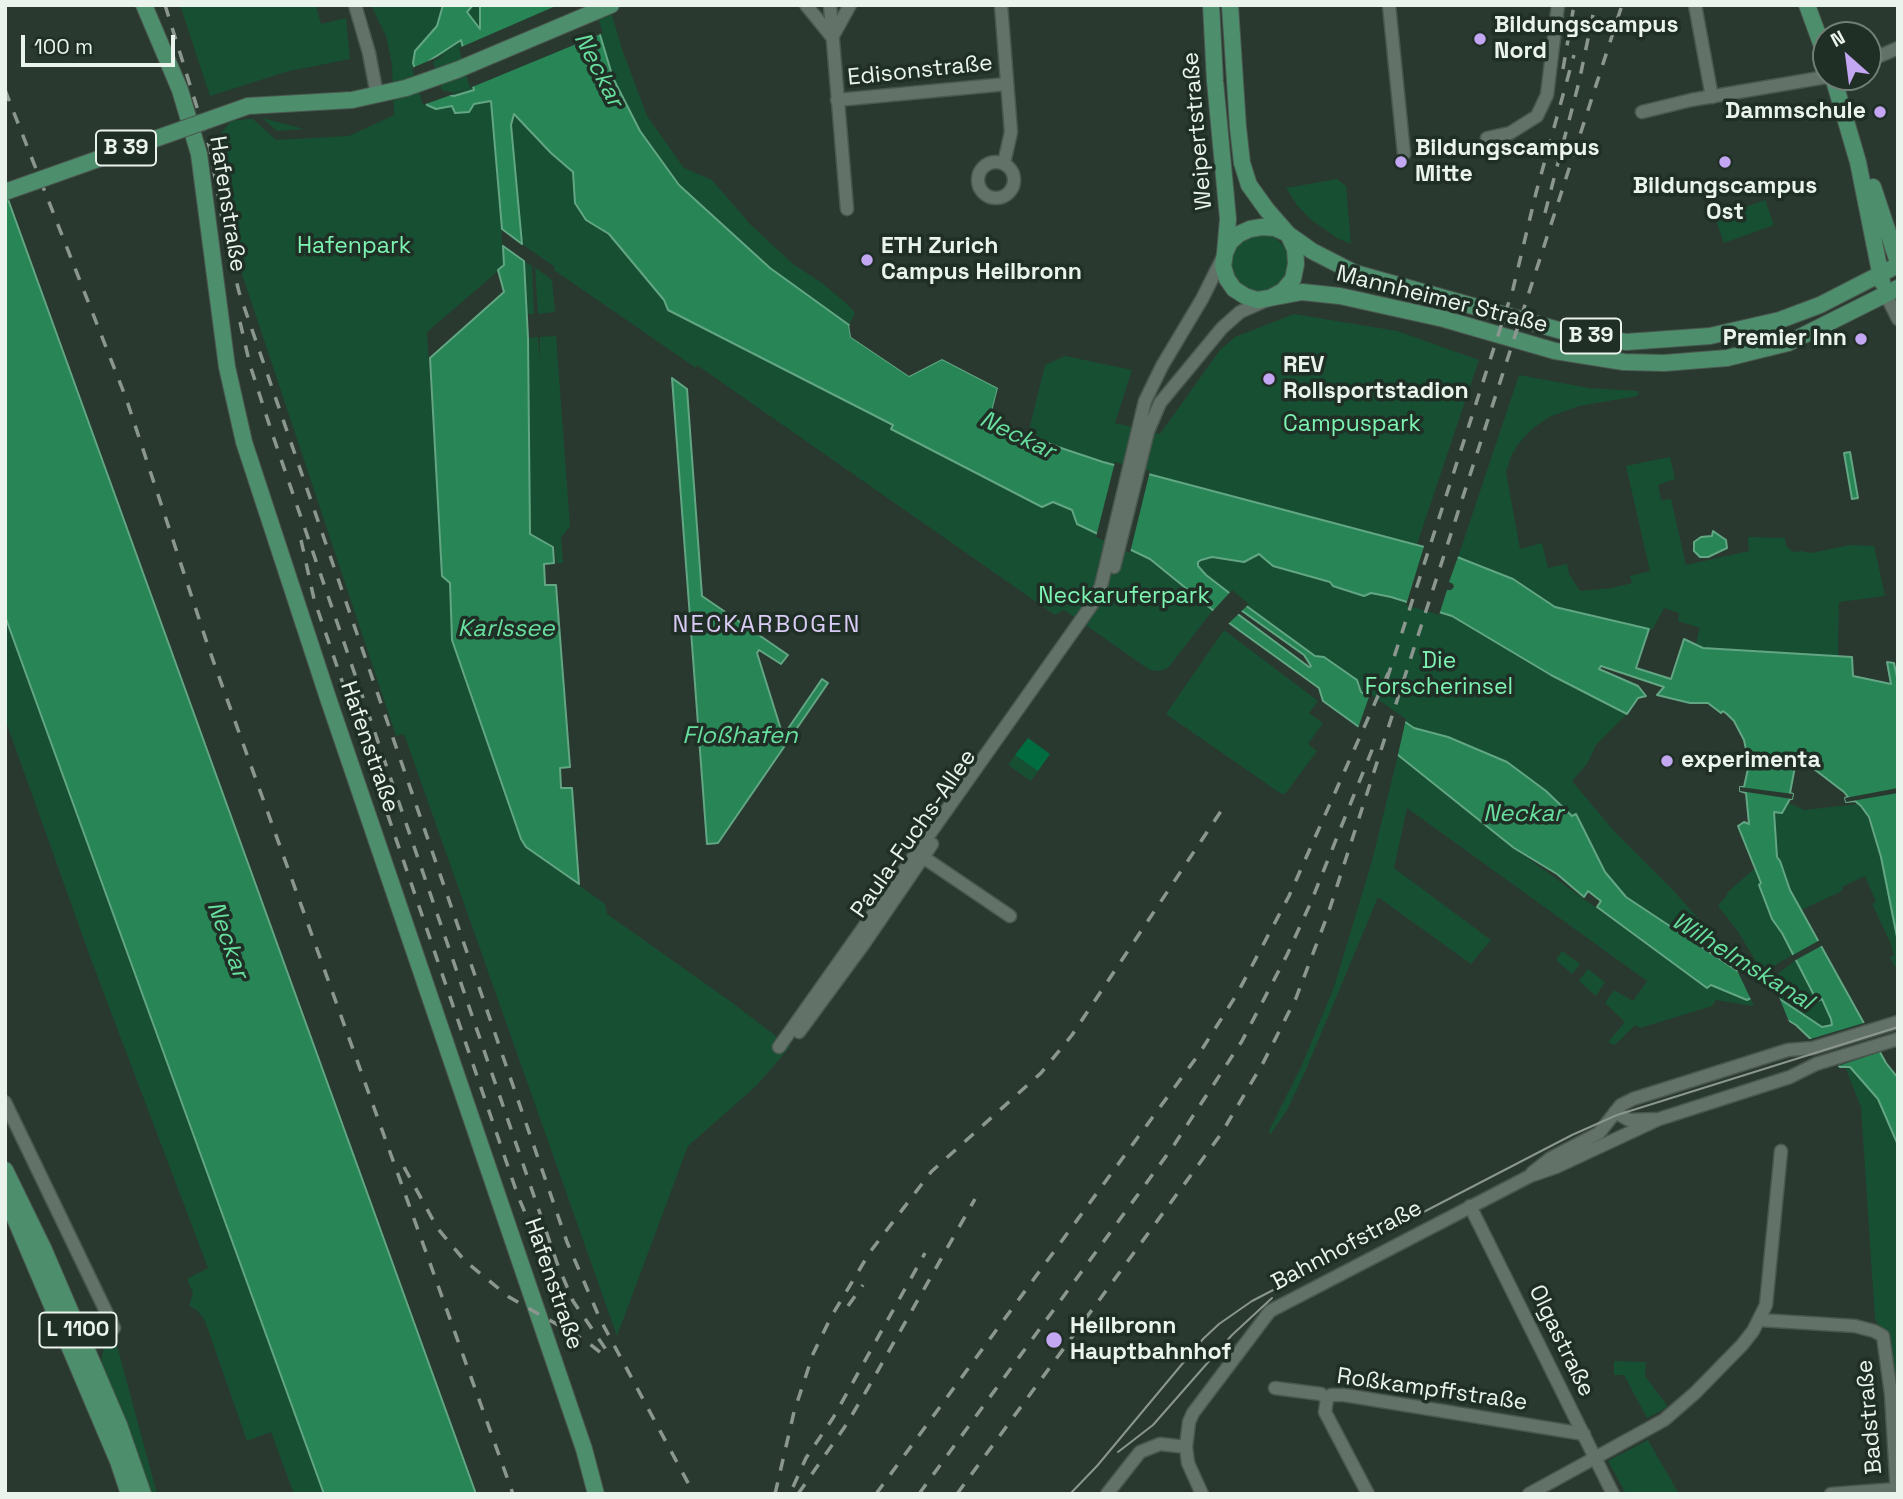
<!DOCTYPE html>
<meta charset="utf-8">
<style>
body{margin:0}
#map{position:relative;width:1903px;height:1499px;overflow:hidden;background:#2a3930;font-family:"Space Grotesk",sans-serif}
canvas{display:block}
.frame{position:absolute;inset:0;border:7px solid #eaf4ed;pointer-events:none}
.north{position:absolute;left:1812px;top:21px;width:70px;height:70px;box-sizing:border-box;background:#202f26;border:2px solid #717e76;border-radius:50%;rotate:332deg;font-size:19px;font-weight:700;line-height:28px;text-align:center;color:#eaf4ed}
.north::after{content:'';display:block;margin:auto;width:24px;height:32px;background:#c3a7f2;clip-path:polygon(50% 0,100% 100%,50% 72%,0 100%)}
.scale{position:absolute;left:21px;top:35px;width:154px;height:32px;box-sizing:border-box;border:4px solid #eaf4ed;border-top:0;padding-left:9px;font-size:21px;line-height:24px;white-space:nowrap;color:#eaf4ed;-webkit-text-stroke:5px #202f26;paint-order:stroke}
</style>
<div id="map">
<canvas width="1903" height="1499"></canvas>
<div class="frame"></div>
<div class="north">N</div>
<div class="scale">100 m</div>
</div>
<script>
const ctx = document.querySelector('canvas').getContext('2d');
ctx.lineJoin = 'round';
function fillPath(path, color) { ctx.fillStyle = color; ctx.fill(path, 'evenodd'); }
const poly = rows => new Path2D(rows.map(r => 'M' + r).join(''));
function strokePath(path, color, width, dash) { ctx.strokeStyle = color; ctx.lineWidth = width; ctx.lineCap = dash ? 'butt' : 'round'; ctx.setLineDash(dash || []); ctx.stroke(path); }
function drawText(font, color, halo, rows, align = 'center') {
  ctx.font = font + ' "Space Grotesk",sans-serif'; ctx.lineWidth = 7; ctx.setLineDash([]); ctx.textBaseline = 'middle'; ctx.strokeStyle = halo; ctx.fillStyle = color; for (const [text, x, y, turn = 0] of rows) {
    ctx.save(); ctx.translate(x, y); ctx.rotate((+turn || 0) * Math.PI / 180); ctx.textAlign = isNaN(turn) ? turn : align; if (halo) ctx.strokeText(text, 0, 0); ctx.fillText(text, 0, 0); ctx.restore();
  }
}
fillPath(poly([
 [180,5,316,5,321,24,346,18,350,59,289,71,210,96],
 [371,5,443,5,437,27,415,51,436,109,452,106,454,113,474,104,491,100,504,266,427,332,442,576,450,583,453,640,521,839,526,847,605,904,607,914,734,1004,790,1047,756,1086,688,1146,617,1336,404,734,396,736,238,262,218,137,231,121,248,119,253,119,276,140,349,136,394,115,392,64,386,36],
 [473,5,480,5,481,30,467,12],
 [591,5,609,5,622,49,647,116,684,168,712,180,750,224,793,264,822,283,847,304,855,313,849,325,770,268,679,185,640,131,613,78],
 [461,40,474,90,454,96,439,93,429,61],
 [513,113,551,153,573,172,575,203,586,220,609,234,665,300,668,310,893,425,891,429,1073,510,1077,524,1150,559,1213,610,1168,668,1160,671,1150,670,1064,610,1055,615,697,365,696,368,554,270,555,267,522,244,511,125],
 [262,118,289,125,304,129,277,131],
 [1337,179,1346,186,1351,244,1337,238,1310,219,1297,205,1286,188],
 [1765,200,1774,225,1724,243,1715,218],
 '1231 263a29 29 0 1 1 58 0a29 29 0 1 1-58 0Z',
 [524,261,532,266,534,314,526,314],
 [535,267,552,280,555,312,538,314],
 [1294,314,1397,331,1479,360,1417,544,1197,489,1103,462,1055,446,1028,434,1045,365,1065,356,1132,370,1115,423,1160,434,1220,350,1235,337],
 [556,336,570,526,561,538,563,563,556,563,555,547,530,534,528,338,538,337,540,362,540,337],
 [1519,375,1589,388,1638,391,1638,396,1579,406,1549,417,1532,429,1519,443,1511,456,1506,472,1520,549,1542,543,1548,568,1567,564,1569,574,1580,591,1612,588,1632,583,1630,576,1650,571,1626,466,1670,457,1675,479,1658,485,1661,500,1671,499,1686,565,1749,551,1748,537,1785,538,1786,546,1793,552,1802,551,1811,553,1850,545,1874,546,1885,596,1839,602,1838,656,1727,650,1703,648,1696,643,1700,628,1678,621,1679,613,1664,608,1652,630,1595,617,1555,607,1513,579,1458,557],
 [1259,554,1273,566,1391,597,1452,616,1607,705,1627,714,1596,745,1587,764,1572,781,1613,830,1671,888,1712,934,1737,970,1626,897,1605,872,1576,814,1572,816,1545,790,1507,762,1448,737,1414,728,1361,692,1324,657,1315,656,1241,602,1206,575,1198,566,1198,563,1201,560,1212,557,1244,562],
 [5,616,324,1494,294,1494,271,1432,247,1441,205,1321,197,1310,189,1306,193,1293,187,1279,208,1268,92,962,5,719],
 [1224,630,1318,701,1309,713,1323,723,1308,744,1317,751,1285,794,1280,793,1166,714],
 [1015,755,1038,771,1031,781,1008,765],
 [1398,755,1514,848,1706,988,1711,985,1747,1000,1751,998,1754,1006,1716,1000,1712,1006,1640,1028,1635,1025,1615,1045,1608,1042,1625,1022,1605,1003,1614,990,1633,1001,1647,981,1407,808,1394,868,1491,940,1471,964,1378,897,1305,1072,1287,1110,1270,1135,1269,1131,1302,1065,1334,987,1372,861],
 [1789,803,1804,810,1858,804,1866,813,1881,857,1898,942,1898,966,1895,967,1890,957,1894,955,1890,942,1872,904,1876,902,1865,876,1842,887,1843,890,1840,892,1801,910,1790,890,1777,857,1774,811,1782,813],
 [1755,868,1772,919,1794,954,1767,970,1766,967,1761,970,1737,930,1718,906,1727,895,1727,893],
 [1562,951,1580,964,1572,974,1556,960],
 [1797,959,1817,1000,1821,999,1832,1019,1832,1025,1828,1028,1822,1027,1779,998,1771,979],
 [1588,969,1605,982,1596,996,1579,981],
 [1850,1066,1878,1099,1898,1145,1898,1442,1886,1338,1875,1319,1861,1107,1846,1069],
 [114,1337,119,1353,157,1494,149,1494,101,1374,102,1356,105,1345],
 [1614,1361,1646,1362,1645,1376,1668,1407,1647,1418,1624,1375,1614,1375],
 [1648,1440,1679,1494,1626,1494,1608,1461]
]), '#174f33');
fillPath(poly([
 [1028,738,1050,754,1038,771,1015,755]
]), '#006d41');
const water = poly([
 [443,5,473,5,467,12,480,29,480,5,591,5,613,78,640,131,679,185,770,268,849,325,851,337,909,376,942,359,998,388,990,419,1055,446,1103,462,1447,553,1513,579,1555,607,1649,629,1636,668,1671,679,1684,639,1703,648,1852,657,1853,676,1891,684,1887,662,1894,663,1898,682,1898,942,1881,857,1869,817,1861,806,1855,801,1846,802,1845,798,1848,797,1844,792,1797,756,1790,793,1793,794,1792,799,1790,799,1782,813,1774,812,1777,857,1780,861,1790,890,1886,1063,1898,1078,1898,1145,1878,1099,1850,1067,1840,1067,1796,1025,1751,998,1747,1000,1711,985,1707,988,1597,907,1601,901,1588,891,1584,897,1557,874,1514,848,1398,755,1323,701,1319,688,1225,620,1150,559,1077,524,1072,510,1053,502,1042,507,891,429,893,425,668,310,664,300,609,234,586,220,575,203,573,172,551,153,514,114,511,125,522,244,502,229,491,101,474,104,469,112,455,113,452,106,436,109,427,105,413,63,415,51,437,26,443,5],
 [461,40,474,90,454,96,440,93,429,61,461,40],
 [1259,554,1273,566,1330,582,1333,586,1364,596,1371,593,1391,597,1452,616,1551,675,1627,714,1638,698,1646,696,1638,686,1599,669,1601,666,1664,687,1657,695,1690,703,1708,703,1721,713,1723,711,1727,714,1734,721,1744,740,1749,764,1744,787,1740,787,1740,791,1746,793,1749,824,1744,822,1738,826,1740,831,1761,883,1759,885,1772,919,1782,933,1817,1001,1822,999,1831,1019,1832,1025,1822,1027,1626,897,1605,872,1576,814,1572,816,1546,791,1507,762,1448,737,1414,728,1361,692,1357,680,1324,657,1315,656,1241,602,1206,575,1198,566,1198,562,1201,560,1212,557,1244,562,1259,554],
 [1238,608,1304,655,1311,666,1309,667,1235,612,1238,608],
 [5,191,476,1494,324,1494,5,616,5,191],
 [503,246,524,261,528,338,530,534,553,547,554,563,544,564,545,585,556,585,570,767,560,768,561,788,572,788,579,884,526,847,521,839,452,640,450,583,442,576,430,358,504,292,498,270,504,265,503,246],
 [672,378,687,389,702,596,788,655,781,664,759,650,757,653,783,736,822,679,828,683,718,843,707,844,672,378],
 [1850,452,1858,498,1852,499,1844,453,1850,452],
 [1713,531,1726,540,1727,548,1708,557,1700,557,1694,551,1694,542,1701,537,1712,536,1713,531]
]);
fillPath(water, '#288556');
strokePath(water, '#62a683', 2);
fillPath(poly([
 [558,5,594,5,603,33,465,90,423,105,412,68,447,53,433,62,442,90,454,93,470,88,459,48],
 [849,325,853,328,855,335,910,372,943,356,1000,385,1002,389,994,417,1009,423,1008,426,990,419,998,388,942,359,909,376,851,337],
 [1115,462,1150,471,1130,553,1096,537],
 [1425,543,1459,554,1449,582,1453,584,1454,587,1451,590,1447,590,1439,615,1406,605],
 [1232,590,1249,604,1227,625,1211,613],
 [1370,694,1406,719,1397,759,1357,731],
 [1740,787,1793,794,1792,799,1740,791],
 [1898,788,1898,793,1846,802,1845,798],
 [1820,940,1823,945,1794,961,1791,956],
 [1740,969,1777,992,1790,1024,1753,1004,1737,970],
 [1867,1022,1883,1051,1835,1067,1807,1040]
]), '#2a3930');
const minor = poly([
 [355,5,369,53,377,95],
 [806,5,832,37],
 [830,5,847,209],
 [1001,5,1011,132,1004,163],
 [1389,5,1404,154],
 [1695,5,1712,97],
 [834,34,850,5],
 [1868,61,1898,48],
 [837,100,1007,84],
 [1642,112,1691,100,1826,77],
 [1487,138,1510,133,1537,116,1547,95,1558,5],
 '978 180a18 18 0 1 1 36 0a18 18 0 1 1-36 0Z',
 [1886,295,1898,319],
 [1114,567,1148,431,1160,403,1222,328,1240,312,1267,300],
 [917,853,1010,916],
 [799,1032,863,945,932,844],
 [779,1047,1093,603,1101,586,1145,401,1162,366,1202,299,1223,257],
 [5,1102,114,1328,76,1344],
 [1615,1112,1629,1120,1659,1119,1790,1077,1816,1064,1898,1039],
 [1532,1173,1551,1158,1599,1133,1621,1105,1633,1099,1788,1050,1813,1048,1898,1022],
 [1470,1206,1613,1494],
 [1760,1320,1855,1326,1874,1331,1883,1336,1891,1394,1897,1494],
 [1275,1388,1321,1394,1327,1399],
 [1327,1399,1331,1395,1344,1395,1584,1434],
 [1327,1399,1325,1412,1368,1494],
 [1107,1494,1140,1452,1160,1444,1186,1447],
 [1202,1494,1188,1463,1186,1447,1189,1422,1193,1413,1270,1311,1530,1176,1556,1167,1659,1119],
 [1529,1494,1664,1420,1695,1393,1742,1345,1753,1331,1766,1305,1781,1151],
 [1831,1494,1897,1489]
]);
const major = poly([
 [144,5,180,90,199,154,227,367,244,442,329,701,584,1449,596,1494],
 [1211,5,1215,81,1228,219,1225,253],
 [1230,5,1238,127,1242,163,1249,185,1267,210,1288,234,1312,251,1355,273,1562,331,1626,342,1710,336,1780,320,1820,305,1898,265],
 [1807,5,1826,57],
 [1833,77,1858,162,1882,282],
 [248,106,352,100,406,88,457,70,611,5],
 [1873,187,1898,262],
 [1262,227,1275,228,1288,234,1295,249,1296,264,1293,279,1283,291,1270,298,1257,300,1245,296,1234,289,1227,279,1223,266,1225,253,1230,242,1239,234,1250,229,1262,227],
 [1270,298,1302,292,1340,296,1444,319,1555,351,1624,362,1664,363,1727,358,1788,343,1898,288],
 [5,1170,44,1250,119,1425,143,1494],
 [5,1195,118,1461,129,1494]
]);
strokePath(minor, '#4a574f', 15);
strokePath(major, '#4a574f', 18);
strokePath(minor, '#627268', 12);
strokePath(major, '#4d8f6c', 16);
strokePath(poly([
 [1118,1452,1153,1425,1232,1335,1272,1298],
 [1070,1494,1097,1466,1203,1339,1219,1324,1252,1301,1572,1135,1617,1115,1898,1027]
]), '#8a968e', 2);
strokePath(poly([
 [165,5,210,149,224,230,239,292,567,1242,600,1319,694,1494],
 [1563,69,1574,5],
 [5,90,126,398,209,649,513,1494],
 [1545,213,1579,82,1595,5],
 [240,322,250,365,271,430,557,1263,573,1301,609,1354],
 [301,540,314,599,518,1196,540,1248,552,1267],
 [1387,679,1513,289,1536,193,1574,55],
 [404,1167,438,1229,465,1261,509,1297,586,1341,606,1357],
 [848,1306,863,1285],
 [793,1487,806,1458,833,1418,925,1253],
 [775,1494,794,1412,813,1354,831,1317,870,1252,931,1172,1041,1073,1072,1035,1225,805],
 [798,1494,846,1425,868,1388,975,1199],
 [876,1494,1199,1054,1237,994,1289,896,1390,669],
 [919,1494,1172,1148,1242,1041,1287,955,1311,902,1374,745],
 [957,1494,1221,1134,1263,1063,1296,998,1328,914,1622,5]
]), '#8a968e', 3.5, [12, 12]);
const majorBridge = poly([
 [5,192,248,106]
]);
strokePath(majorBridge, '#4a574f', 18, []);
strokePath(majorBridge, '#4d8f6c', 16);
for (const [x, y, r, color] of [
 [1480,39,7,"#c3a7f2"],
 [1880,112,7,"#c3a7f2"],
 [1401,162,7,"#c3a7f2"],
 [1725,162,7,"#c3a7f2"],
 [867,260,7,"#c3a7f2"],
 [1861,339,7,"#c3a7f2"],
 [1269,379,7,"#c3a7f2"],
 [1667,761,7,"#c3a7f2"],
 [1054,1340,9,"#c3a7f2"]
]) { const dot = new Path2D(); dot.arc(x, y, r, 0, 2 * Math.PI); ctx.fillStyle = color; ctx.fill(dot); strokePath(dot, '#202f26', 2.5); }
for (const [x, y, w] of [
 [126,148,60],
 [1591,336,60],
 [78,1330,77]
]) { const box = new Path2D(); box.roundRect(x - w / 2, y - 17.5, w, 35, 5); ctx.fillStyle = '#202f26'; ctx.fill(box); strokePath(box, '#eaf4ed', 2); }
drawText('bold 21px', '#eaf4ed', null, [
 ["B 39",126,148],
 ["B 39",1591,336],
 ["L 1100",78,1330]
]);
drawText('bold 23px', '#eaf4ed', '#202f26', [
 ["Bildungscampus",1494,26],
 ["Nord",1494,52],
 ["Dammschule",1866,112,"right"],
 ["Bildungscampus",1415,149],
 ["Mitte",1415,175],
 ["Bildungscampus",1725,187,"center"],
 ["Ost",1725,213,"center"],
 ["ETH Zurich",881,247],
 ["Campus Heilbronn",881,273],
 ["Premier Inn",1847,339,"right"],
 ["REV",1283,366],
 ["Rollsportstadion",1283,392],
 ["experimenta",1681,761],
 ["Heilbronn",1070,1327],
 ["Hauptbahnhof",1070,1353]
], 'left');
drawText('23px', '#eaf4ed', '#202f26', [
 ["Edisonstraße",920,71,-6],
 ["Weipertstraße",1198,131,-95],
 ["Hafenstraße",227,204,81],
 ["Mannheimer Straße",1442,300,14],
 ["Hafenstraße",369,747,71],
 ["Paula-Fuchs-Allee",914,834,-55],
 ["Bahnhofstraße",1347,1246,-28],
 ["Hafenstraße",553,1284,71],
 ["Olgastraße",1561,1341,64],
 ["Roßkampffstraße",1432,1390,8],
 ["Badstraße",1870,1417,-95]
]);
drawText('23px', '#7ef4b3', '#202f26', [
 ["Hafenpark",354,247],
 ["Campuspark",1352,425],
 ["Neckaruferpark",1124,597],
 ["Die",1439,662],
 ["Forscherinsel",1439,688]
]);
drawText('italic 24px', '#67de9e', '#202f26', [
 ["Neckar",598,70,63],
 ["Neckar",1017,436,26],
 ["Karlssee",506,629],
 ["Floßhafen",740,736],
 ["Neckar",1523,814],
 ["Neckar",227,940,70],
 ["Wilhelmskanal",1742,962,32]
]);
ctx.letterSpacing = '2px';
drawText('24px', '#daccf6', '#202f26', [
 ["NECKARBOGEN",767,625]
]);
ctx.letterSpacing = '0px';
</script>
